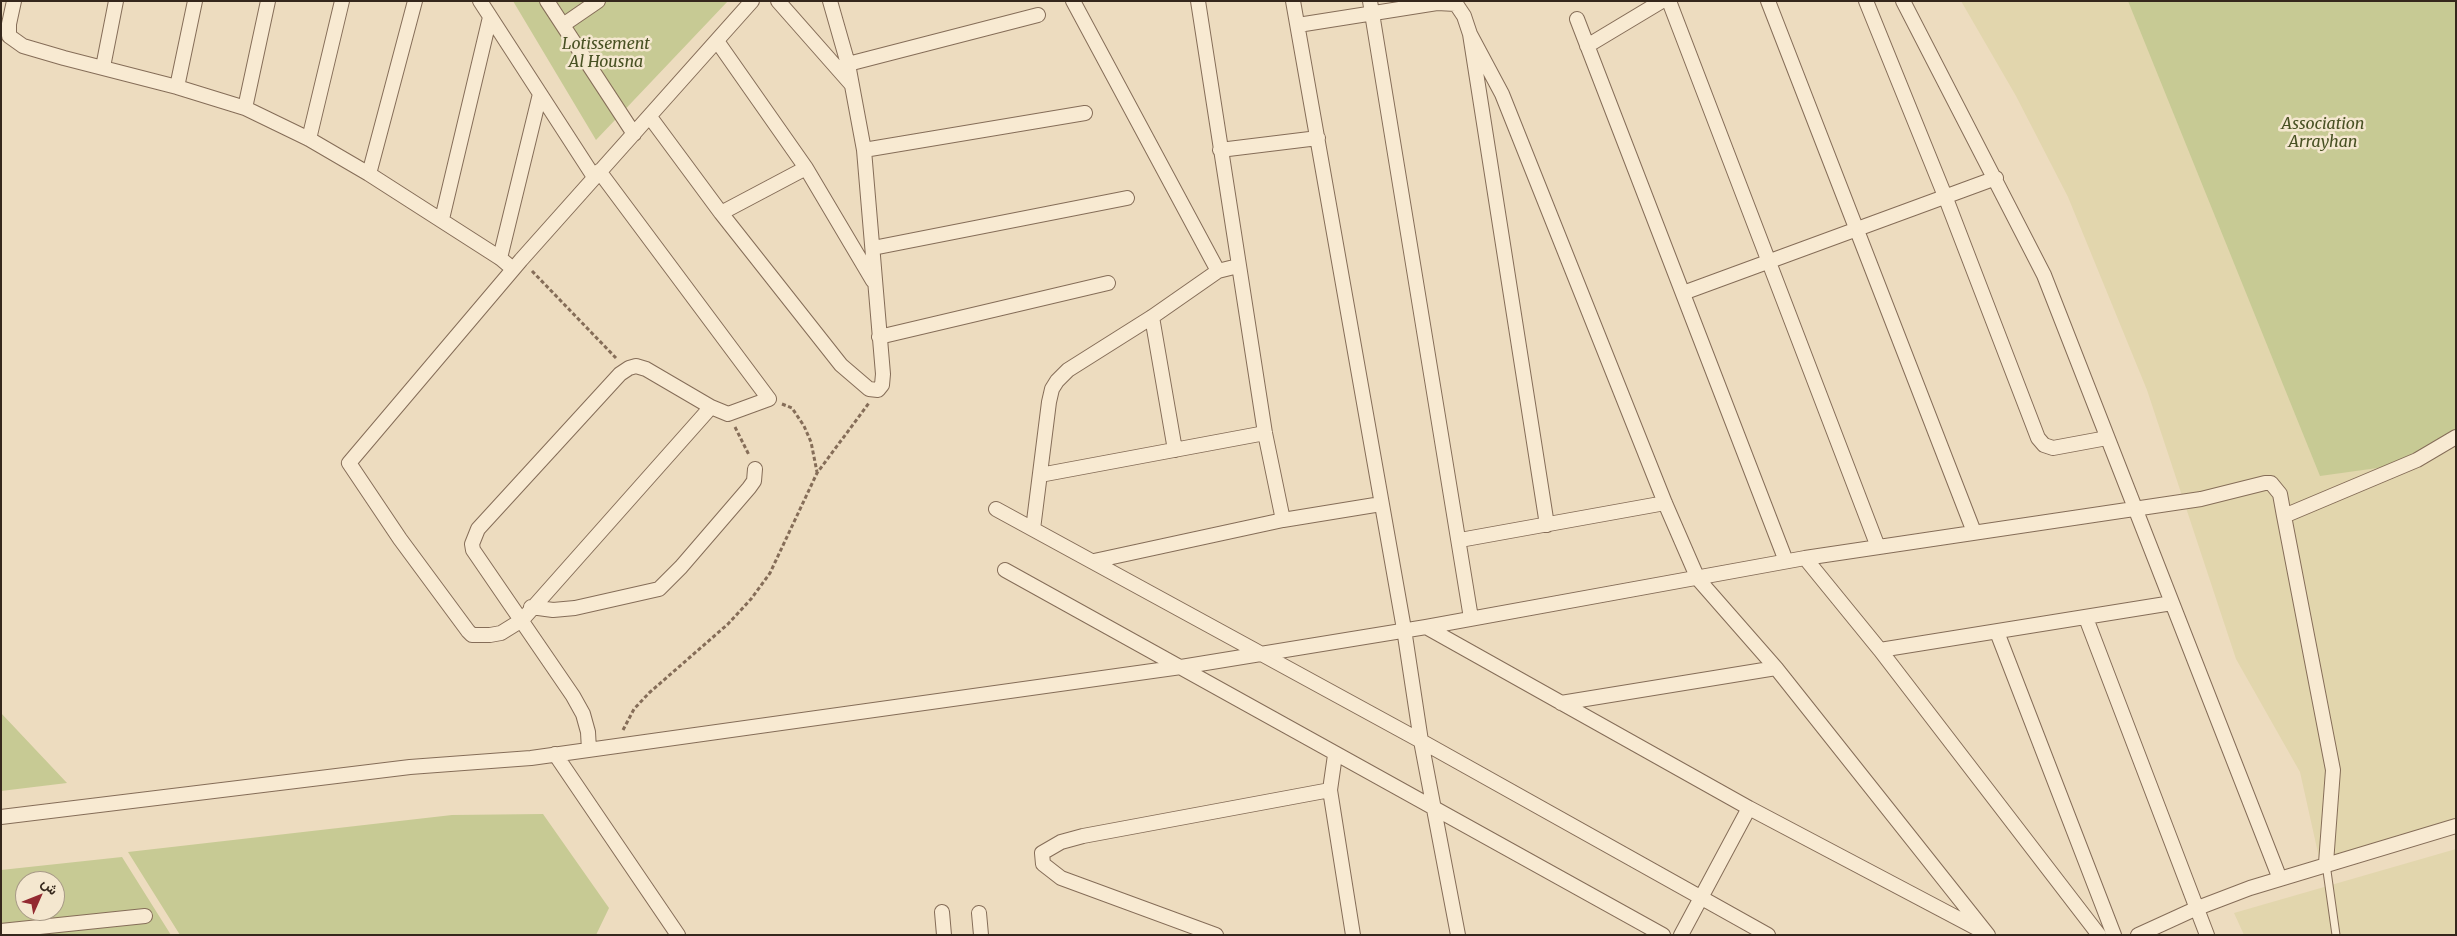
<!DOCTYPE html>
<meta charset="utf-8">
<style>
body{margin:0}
#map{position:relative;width:2457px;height:936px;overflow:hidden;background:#eddcbf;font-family:Merriweather,Vazirmatn,serif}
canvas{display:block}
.frame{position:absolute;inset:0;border:2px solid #35271c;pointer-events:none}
.north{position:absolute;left:15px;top:871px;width:50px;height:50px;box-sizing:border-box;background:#f4e7cf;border:1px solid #a89a87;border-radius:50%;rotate:46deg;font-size:14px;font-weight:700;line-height:20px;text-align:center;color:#35271c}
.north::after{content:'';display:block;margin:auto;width:18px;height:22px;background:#932a31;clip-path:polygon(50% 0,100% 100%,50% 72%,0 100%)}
</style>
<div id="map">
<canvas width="2457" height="936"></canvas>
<div class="frame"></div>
<div class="north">ش</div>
</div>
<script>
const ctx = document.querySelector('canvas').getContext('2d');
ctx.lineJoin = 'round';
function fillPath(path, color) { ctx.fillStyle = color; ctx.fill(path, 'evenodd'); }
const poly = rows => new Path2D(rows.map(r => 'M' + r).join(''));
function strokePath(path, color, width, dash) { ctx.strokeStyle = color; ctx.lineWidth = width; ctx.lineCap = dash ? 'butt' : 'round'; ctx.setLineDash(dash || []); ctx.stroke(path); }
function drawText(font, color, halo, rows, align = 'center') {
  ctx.font = font + ' Merriweather,serif'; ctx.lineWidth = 5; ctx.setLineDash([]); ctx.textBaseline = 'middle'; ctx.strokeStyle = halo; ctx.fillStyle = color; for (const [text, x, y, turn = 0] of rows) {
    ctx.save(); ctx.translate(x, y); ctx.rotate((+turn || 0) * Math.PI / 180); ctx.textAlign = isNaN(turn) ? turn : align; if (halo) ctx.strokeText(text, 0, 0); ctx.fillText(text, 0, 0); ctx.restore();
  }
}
fillPath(poly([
 [1961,1,2456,1,2456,820,2320,862,2300,772,2236,659,2147,390,2068,197,2016,96],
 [2456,849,2456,935,2244,935,2234,913]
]), '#e2d6ad');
fillPath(poly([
 [513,1,728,1,596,140],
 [2128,1,2456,1,2456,440,2406,464,2320,476],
 [1,713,67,783,1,791],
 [543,814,609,908,596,935,180,935,128,852,452,815],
 [122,857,171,935,1,935,1,870],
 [25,881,55,881,55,911,25,911]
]), '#c7ca94');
const service = poly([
 [2326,864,2336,935]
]);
const minor = poly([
 [14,1,9,24,9,36,23,46,64,58,177,87,245,108,309,139,369,174,500,258,513,269],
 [480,1,594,177],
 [547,1,634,134],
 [778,1,852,85],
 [1073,1,1218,271,1238,266],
 [1198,1,1265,433,1283,520],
 [1293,1,1404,629,1421,741,1458,935],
 [1370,1,1471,618],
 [1669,1,1878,547],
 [1768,1,1974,532],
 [1866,1,1945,196,2038,438,2044,445,2053,448,2107,438],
 [1903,1,2044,275,2280,879],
 [1577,19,1786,561],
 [563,25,598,1],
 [1298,25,1437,3,1456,4,1464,16,1470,34,1547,525],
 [1470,34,1502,94,1665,503,1698,579,1776,668,1988,935],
 [717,41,806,168,873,281],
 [1587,46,1662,1],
 [848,64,1038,15],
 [103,67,116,1],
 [177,87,195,1],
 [245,108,268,1],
 [650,117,721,213,841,365,869,389,878,390,882,385,883,374,864,150,848,64,830,1],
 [309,139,342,1],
 [864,150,1085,113],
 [1220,150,1318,138],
 [369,174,415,1],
 [721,213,806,168],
 [442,219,490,17],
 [873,248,1127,198],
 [500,258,540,94],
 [1683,293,1996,178],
 [1152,317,1175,450],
 [879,337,1108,283],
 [711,407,522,620,501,633,490,635,472,635,468,631,400,539,349,463,521,260,752,1],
 [1040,475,1265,433],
 [996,509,1421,741,1768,935],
 [2284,516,2333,770,2326,863],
 [1033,529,1049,402,1052,389,1057,381,1068,370,1152,317,1218,271],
 [1460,540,1665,503],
 [1805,558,1880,650,2099,935],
 [1094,561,1283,520,1381,504],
 [1005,570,1663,935],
 [531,607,553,610,575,608,659,589,681,567,749,488,754,481,755,469],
 [2086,618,2207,935],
 [1426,627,1749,808,1982,931],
 [1997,632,2114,935],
 [1880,650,2172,603],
 [1561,703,1776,668],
 [589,750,588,732,583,714,573,696,473,550,472,544,478,529,620,374,629,368,636,366,646,369,711,407,728,414,769,399,599,171],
 [555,754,678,935],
 [1335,755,1330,790,1353,935],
 [1,817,410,767,531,758,1181,667,1426,627,1805,558,2201,499,2265,483,2271,483,2280,494,2284,516,2417,460,2456,437],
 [942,912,944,935],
 [979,913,981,935],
 [1,931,145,916],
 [1216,935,1061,878,1043,864,1042,853,1061,842,1083,836,1330,790],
 [1681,935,1749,808],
 [2138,935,2195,909,2250,888,2456,826]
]);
strokePath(service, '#856d58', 9);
strokePath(minor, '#856d58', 16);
strokePath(poly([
 [532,271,616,358],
 [782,404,792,408,804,426,811,442,817,472],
 [735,427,749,455],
 [623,730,634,709,649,693,728,624,751,599,770,573,817,473,869,403]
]), '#856d58', 3, [4, 2.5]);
strokePath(service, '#f8ead2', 7);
strokePath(minor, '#f8ead2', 14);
drawText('italic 16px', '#485123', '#f4e7cf', [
 ["Lotissement",606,44],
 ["Al Housna",606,62],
 ["Association",2323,124],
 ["Arrayhan",2323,142]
]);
</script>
